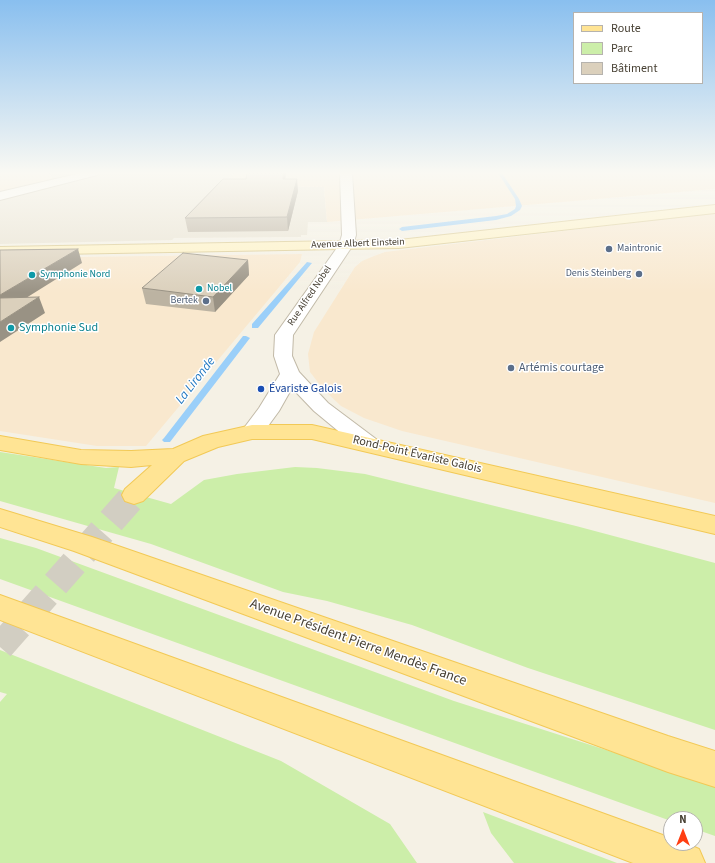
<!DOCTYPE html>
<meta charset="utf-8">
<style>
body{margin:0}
#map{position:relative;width:715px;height:863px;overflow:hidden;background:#f5f1e5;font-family:"Source Sans 3",sans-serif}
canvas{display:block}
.legend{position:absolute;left:573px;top:12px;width:130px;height:72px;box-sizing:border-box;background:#fff;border:1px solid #b6b3ae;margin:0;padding:5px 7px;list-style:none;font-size:12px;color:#484134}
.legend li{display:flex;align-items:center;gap:8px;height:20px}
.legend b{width:20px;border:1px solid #b6b3ae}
.north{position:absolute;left:663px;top:811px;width:40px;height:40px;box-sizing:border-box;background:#fff;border:1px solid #b6b3ae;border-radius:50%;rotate:0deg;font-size:11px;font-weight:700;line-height:16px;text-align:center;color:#484134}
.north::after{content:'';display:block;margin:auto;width:14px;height:18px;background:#ff3e12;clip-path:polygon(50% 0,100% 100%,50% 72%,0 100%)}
</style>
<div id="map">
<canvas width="715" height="863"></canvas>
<ul class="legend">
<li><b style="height:5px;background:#ffe494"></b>Route</li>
<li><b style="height:11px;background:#cceea9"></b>Parc</li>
<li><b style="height:11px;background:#dbd0bc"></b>Bâtiment</li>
</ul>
<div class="north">N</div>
</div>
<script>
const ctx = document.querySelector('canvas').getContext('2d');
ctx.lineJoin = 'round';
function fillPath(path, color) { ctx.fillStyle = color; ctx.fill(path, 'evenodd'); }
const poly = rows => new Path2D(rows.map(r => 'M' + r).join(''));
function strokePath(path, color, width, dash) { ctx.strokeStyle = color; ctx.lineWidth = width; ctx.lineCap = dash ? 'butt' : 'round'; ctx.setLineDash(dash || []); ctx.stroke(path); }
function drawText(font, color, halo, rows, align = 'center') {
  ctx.font = font + ' "Source Sans 3",sans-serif'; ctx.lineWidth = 3; ctx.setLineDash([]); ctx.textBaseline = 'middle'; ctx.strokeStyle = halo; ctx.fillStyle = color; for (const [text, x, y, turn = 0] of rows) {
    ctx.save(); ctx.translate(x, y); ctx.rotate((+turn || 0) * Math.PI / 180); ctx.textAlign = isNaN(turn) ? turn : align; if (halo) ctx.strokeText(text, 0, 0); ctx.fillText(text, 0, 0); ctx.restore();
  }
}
fillPath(poly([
 [49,173,234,173,222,186,324,187,327,222,308,222,307,235,301,235,301,237,174,238,172,240,0,244,0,199,57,184]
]), '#e9e3d3');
fillPath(poly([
 [0,173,49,173,57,185,0,199],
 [234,173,715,173,715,189,327,222,324,187,222,186],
 [715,213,715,503,402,431,364,418,341,406,324,390,310,372,308,354,314,332,355,267,362,261,374,256,385,252],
 [302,254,300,262,146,446,97,446,0,431,0,258]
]), '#f9e8ce');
fillPath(poly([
 [0,452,106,468,119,467,114,488,171,504,204,480,237,474,295,467,317,468,365,474,576,526,715,563,715,730,528,668,412,625,327,601,283,592,151,544,0,501],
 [0,538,36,548,454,701,715,785,715,836,695,829,695,819,671,819,671,821,0,579],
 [0,650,281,761,390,824,417,863,0,863,0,702,7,694,0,692],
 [483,812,617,863,514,863,491,833]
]), '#cceea9');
fillPath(poly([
 [498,173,502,173,519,199,522,206,520,210,511,216,496,220,402,231,399,229,402,227,496,216,507,214,515,209,516,206,515,199,498,173],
 [307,262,312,263,258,328,252,328,252,324,307,262],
 [243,336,246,336,250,338,170,442,164,442,162,440,164,438,243,336]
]), '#9acff9');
strokePath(poly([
 [0,647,134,495]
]), '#d2cec2', 28, [28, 14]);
const street = poly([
 [81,173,99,173,97,175,0,200,0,192,81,173],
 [340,173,352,173,356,235,353,245,293,335,292,356,299,372,328,403,376,439,379,444,376,449,368,451,360,449,314,411,292,388,279,411,260,437,252,439,244,437,241,432,259,408,280,374,274,356,275,335,339,245,342,235,340,173]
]);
const secondary = poly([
 [715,205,715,213,399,248,0,255,0,247,399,240,715,205]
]);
const primary = poly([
 [252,425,312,425,715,516,715,534,312,439,252,439,218,447,184,461,143,501,134,504,125,501,122,495,125,489,152,465,131,467,81,464,0,450,0,436,81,450,131,451,173,449,203,436,252,425],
 [0,509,92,537,668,736,715,751,715,787,668,772,74,551,0,527,0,509],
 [0,595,671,838,671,843,685,843,699,849,705,863,633,863,0,620,0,595]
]);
strokePath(street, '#c1b9a7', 2);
strokePath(secondary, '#dac98f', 2);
strokePath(primary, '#f2c956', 2);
fillPath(street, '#fff');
fillPath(secondary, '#fff3c5');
fillPath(primary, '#ffe494');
fillPath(poly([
 [247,173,286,173,285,179,298,191,288,231,188,232,185,218,246,179],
 [248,260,249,275,215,312,146,304,142,288]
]), '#bcb3a2');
fillPath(poly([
 [283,173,286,173,284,191,283,179],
 [297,179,298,191,288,231,287,217],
 [78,249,82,263,2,313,0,308,0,295],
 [248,260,249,275,215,312,213,297],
 [39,297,45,313,0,342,0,322]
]), '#999284');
const building = poly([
 [247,173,283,173,283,179,297,179,287,217,185,218,223,179,246,179,247,173],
 [78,249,0,295,0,250,78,249],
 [183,253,248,260,213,297,142,288,183,253],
 [39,297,0,322,0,298,39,297]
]);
fillPath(building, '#dbd0bc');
strokePath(building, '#999284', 1);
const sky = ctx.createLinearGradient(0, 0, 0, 293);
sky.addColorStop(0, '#89bfef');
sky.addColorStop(0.59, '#faf9f3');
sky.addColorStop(1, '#faf9f300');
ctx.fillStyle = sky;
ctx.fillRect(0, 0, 715, 293);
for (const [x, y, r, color] of [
 [609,249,4,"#5c6f8a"],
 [639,274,4,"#5c6f8a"],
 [32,275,4,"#0f9aa8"],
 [199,289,4,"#0f9aa8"],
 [206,301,4,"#5c6f8a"],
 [11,328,4,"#0f9aa8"],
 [511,368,4,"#5c6f8a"],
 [261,389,4,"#1a4fb4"]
]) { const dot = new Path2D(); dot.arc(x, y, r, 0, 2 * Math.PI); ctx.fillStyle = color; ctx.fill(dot); strokePath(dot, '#fff', 1.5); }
drawText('10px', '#484134', '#fff', [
 ["Avenue Albert Einstein",358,244,-2],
 ["Rue Alfred Nobel",310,296,-56]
]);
drawText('10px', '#4e5e75', '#fff', [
 ["Maintronic",617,249,"left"],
 ["Denis Steinberg",631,274],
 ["Bertek",198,301]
], 'right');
drawText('10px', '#0d838f', '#fff', [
 ["Symphonie Nord",40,275],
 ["Nobel",207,289]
], 'left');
drawText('12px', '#0d838f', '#fff', [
 ["Symphonie Sud",19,328]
], 'left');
drawText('12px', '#4e5e75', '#fff', [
 ["Artémis courtage",519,368]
], 'left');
drawText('12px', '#164399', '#fff', [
 ["Évariste Galois",269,389]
], 'left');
drawText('12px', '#484134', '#fff', [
 ["Rond-Point Évariste Galois",417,455,13]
]);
drawText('italic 13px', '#2077c1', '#fff', [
 ["La Lironde",196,381,-52]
]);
drawText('14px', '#484134', '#fff', [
 ["Avenue Président Pierre Mendès France",358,643,20]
]);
</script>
